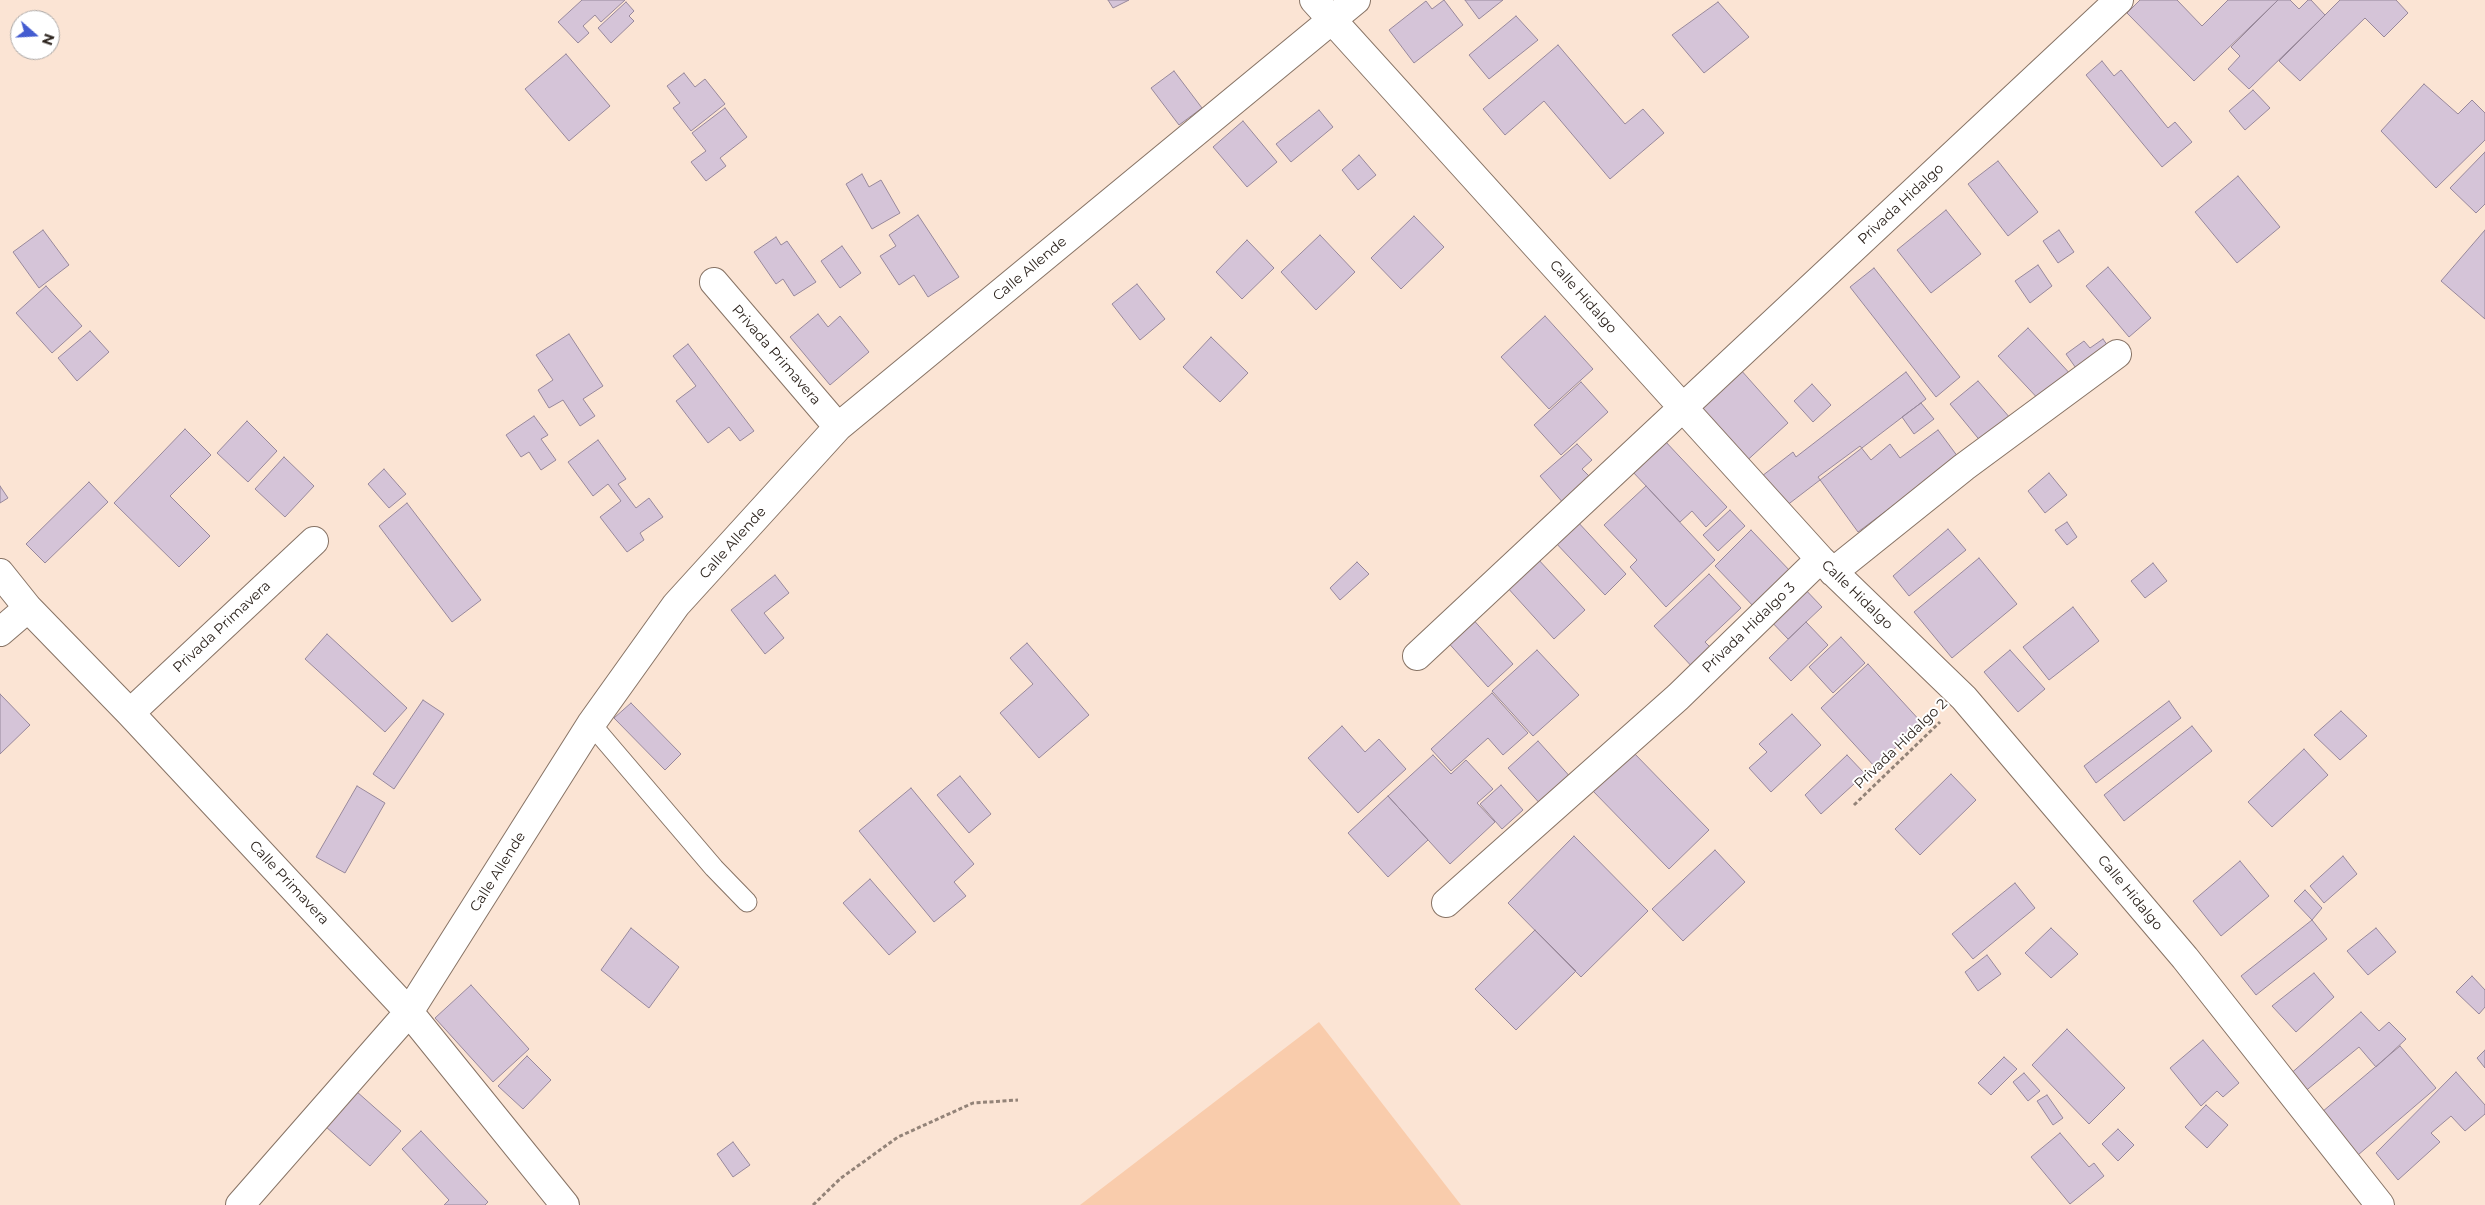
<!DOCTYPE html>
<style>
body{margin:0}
#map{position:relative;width:2485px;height:1205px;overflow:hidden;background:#fbe4d4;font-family:Montserrat,sans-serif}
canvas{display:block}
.north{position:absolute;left:10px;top:10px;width:50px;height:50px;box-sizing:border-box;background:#fff;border:1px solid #aba7a5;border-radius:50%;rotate:109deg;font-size:14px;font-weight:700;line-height:20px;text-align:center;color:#2c231d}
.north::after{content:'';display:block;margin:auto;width:18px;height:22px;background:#445cd0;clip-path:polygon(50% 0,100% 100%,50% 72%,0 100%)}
</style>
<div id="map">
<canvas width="2485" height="1205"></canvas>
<div class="north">N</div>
</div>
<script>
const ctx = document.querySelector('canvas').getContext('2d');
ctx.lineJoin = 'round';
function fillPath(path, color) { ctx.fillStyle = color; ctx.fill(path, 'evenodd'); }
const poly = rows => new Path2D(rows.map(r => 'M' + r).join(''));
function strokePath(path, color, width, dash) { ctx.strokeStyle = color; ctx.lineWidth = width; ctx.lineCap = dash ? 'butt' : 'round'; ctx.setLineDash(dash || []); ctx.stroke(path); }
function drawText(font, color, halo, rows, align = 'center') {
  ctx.font = font + ' Montserrat,sans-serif'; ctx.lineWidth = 4; ctx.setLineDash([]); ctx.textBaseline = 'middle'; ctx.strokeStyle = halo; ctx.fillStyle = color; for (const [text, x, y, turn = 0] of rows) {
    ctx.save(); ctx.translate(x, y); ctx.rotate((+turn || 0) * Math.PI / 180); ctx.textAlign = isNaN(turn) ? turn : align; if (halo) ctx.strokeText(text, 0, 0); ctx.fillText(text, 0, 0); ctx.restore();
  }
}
fillPath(poly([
 [1319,1022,1461,1205,1080,1205]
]), '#f9ccac');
const building = poly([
 [582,0,625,0,601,22,595,15,583,26,589,33,578,43,558,22,582,0],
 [1108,0,1129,0,1113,8,1108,0],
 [1444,0,1463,25,1414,63,1389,30,1426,1,1432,9,1444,0],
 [1465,0,1503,0,1479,19,1465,0],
 [2140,0,2177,0,2202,26,2228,0,2278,0,2194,81,2127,13,2140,0],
 [2278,0,2290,0,2299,9,2308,0,2311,0,2325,15,2249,89,2228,69,2240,56,2231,47,2278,0],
 [2340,0,2396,0,2408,13,2384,37,2365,18,2300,81,2279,61,2340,0],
 [626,2,634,11,629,16,634,21,611,43,598,28,626,2],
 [1718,2,1749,37,1704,73,1672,35,1718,2],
 [1516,16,1538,40,1489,79,1469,55,1516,16],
 [1558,45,1625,124,1643,109,1664,133,1610,179,1544,101,1505,135,1483,109,1558,45],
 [566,54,610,106,569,141,525,89,566,54],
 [2102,61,2114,76,2121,70,2168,128,2175,122,2192,142,2162,167,2086,75,2102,61],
 [1174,71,1202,108,1179,125,1151,88,1174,71],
 [684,73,695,87,705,79,725,104,691,131,673,108,680,103,667,86,684,73],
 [2424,84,2458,114,2472,100,2485,113,2485,140,2436,188,2381,131,2424,84],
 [2253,90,2270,108,2245,130,2229,111,2253,90],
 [725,108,747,137,720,158,726,166,706,181,691,162,706,151,692,133,725,108],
 [1319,110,1333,127,1291,162,1276,144,1319,110],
 [1243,121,1277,162,1247,187,1213,147,1243,121],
 [2485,152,2485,204,2476,213,2450,188,2485,152],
 [1359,155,1376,175,1358,190,1342,170,1359,155],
 [1998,161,2038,212,2008,236,1968,184,1998,161],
 [862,174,869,187,881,180,900,213,872,229,846,184,862,174],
 [2238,176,2280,227,2237,263,2195,212,2238,176],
 [1946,210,1981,254,1931,293,1897,250,1946,210],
 [918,215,959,277,928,297,914,275,899,285,880,256,896,246,889,235,918,215],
 [1414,216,1444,247,1401,289,1371,258,1414,216],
 [43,230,69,265,39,288,13,252,43,230],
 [2059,230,2074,252,2058,263,2043,241,2059,230],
 [2485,230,2485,319,2441,281,2485,230],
 [1320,235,1355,272,1316,310,1281,272,1320,235],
 [776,237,781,245,787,241,816,282,794,296,783,279,776,284,754,252,776,237],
 [1247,240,1274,268,1242,299,1216,272,1247,240],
 [842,246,861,273,840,288,821,261,842,246],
 [2038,265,2052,286,2030,303,2015,281,2038,265],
 [2108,267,2151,318,2129,337,2086,286,2108,267],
 [1874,268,1960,377,1936,397,1850,287,1874,268],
 [1137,284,1165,319,1140,340,1112,304,1137,284],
 [46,286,82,326,52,353,16,313,46,286],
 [818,314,828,327,840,316,869,352,830,385,790,337,818,314],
 [1545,316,1593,369,1549,409,1501,357,1545,316],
 [2028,328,2073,377,2043,404,1998,356,2028,328],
 [90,331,109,352,77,381,58,358,90,331],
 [569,334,603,386,583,399,595,416,580,426,563,400,549,408,538,390,553,380,536,355,569,334],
 [1211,337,1248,373,1220,402,1183,367,1211,337],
 [2103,339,2110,349,2078,371,2066,354,2084,341,2090,348,2103,339],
 [688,344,754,431,740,441,729,427,708,443,676,401,696,386,673,356,688,344],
 [1740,369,1788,423,1741,466,1693,412,1740,369],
 [1906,372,1926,399,1786,506,1762,476,1793,452,1796,457,1906,372],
 [1978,381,2011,419,1982,443,1950,404,1978,381],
 [1581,382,1608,412,1561,455,1534,425,1581,382],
 [1812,384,1831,405,1813,422,1794,401,1812,384],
 [1921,403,1934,419,1914,434,1902,417,1921,403],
 [534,416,548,435,541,439,556,460,541,470,529,452,521,457,506,435,534,416],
 [247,421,277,451,248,482,217,453,247,421],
 [185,429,211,455,170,496,210,536,179,567,114,503,185,429],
 [1938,430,1958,457,1858,532,1818,477,1860,446,1871,460,1890,444,1900,458,1938,430],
 [598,440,626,479,618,484,636,508,649,498,663,517,640,533,644,540,627,552,600,517,621,501,608,484,593,496,568,462,598,440],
 [1664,440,1727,507,1706,527,1692,511,1680,522,1632,471,1664,440],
 [1577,444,1592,460,1582,469,1591,478,1564,504,1540,476,1577,444],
 [284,457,314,486,285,517,255,489,284,457],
 [384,469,406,494,389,508,368,484,384,469],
 [2049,473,2067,495,2045,513,2028,491,2049,473],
 [89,482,108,502,45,563,26,544,89,482],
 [0,486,8,498,0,503,0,486],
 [1646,486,1715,560,1666,607,1630,567,1637,560,1604,525,1646,486],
 [407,503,481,600,452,622,379,526,407,503],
 [1730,510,1745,526,1718,551,1703,535,1730,510],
 [1576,520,1626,574,1605,595,1554,541,1576,520],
 [2067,522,2077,537,2067,545,2055,530,2067,522],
 [1948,529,1966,550,1909,596,1893,576,1948,529],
 [1751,530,1792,573,1755,608,1715,566,1751,530],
 [1537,558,1585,610,1554,639,1506,586,1537,558],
 [1979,558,2017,604,1952,658,1914,612,1979,558],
 [1357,562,1369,574,1340,600,1330,588,1357,562],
 [2153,563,2167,581,2145,598,2131,581,2153,563],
 [1709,574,1741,608,1705,642,1715,652,1696,671,1654,626,1709,574],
 [775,575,789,593,764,613,784,638,765,654,731,610,775,575],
 [1801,585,1822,607,1788,639,1767,617,1801,585],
 [2073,607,2099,641,2049,680,2023,647,2073,607],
 [1470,616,1513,664,1488,687,1445,639,1470,616],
 [1806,622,1828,645,1791,681,1769,658,1806,622],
 [327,634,407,708,385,732,305,659,327,634],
 [1841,637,1865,663,1833,693,1809,667,1841,637],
 [1027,643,1089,715,1039,758,1000,713,1033,684,1010,658,1027,643],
 [1537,650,1579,695,1533,736,1492,691,1537,650],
 [2010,650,2045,689,2018,712,1984,672,2010,650],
 [1868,664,1922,723,1875,767,1821,708,1868,664],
 [1492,693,1528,733,1503,755,1488,738,1451,771,1431,749,1492,693],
 [0,694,30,725,0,754,0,694],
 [423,700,444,714,394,789,373,774,423,700],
 [2169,701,2181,718,2096,783,2084,766,2169,701],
 [631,703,681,754,665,770,614,718,631,703],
 [2341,711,2367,736,2340,760,2314,735,2341,711],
 [1792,714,1821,745,1771,792,1749,768,1767,752,1759,744,1792,714],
 [1342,726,1365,752,1379,739,1406,769,1358,813,1308,758,1342,726],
 [2192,726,2212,751,2124,821,2104,795,2192,726],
 [1538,741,1573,780,1543,807,1508,768,1538,741],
 [2304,749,2328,775,2272,827,2248,802,2304,749],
 [1632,751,1709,830,1669,869,1592,790,1632,751],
 [1433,755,1451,774,1466,760,1493,789,1477,803,1495,822,1450,864,1388,796,1433,755],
 [1847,755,1865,774,1821,814,1805,795,1847,755],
 [1951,774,1976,800,1920,855,1895,829,1951,774],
 [960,776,991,814,969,833,937,795,960,776],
 [1501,785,1523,810,1502,829,1480,804,1501,785],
 [357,786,385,803,345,873,316,857,357,786],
 [911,788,974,864,954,882,966,896,934,922,859,831,911,788],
 [1388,796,1428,840,1388,877,1348,833,1388,796],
 [1574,836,1648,911,1581,977,1508,903,1574,836],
 [1715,850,1745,882,1683,941,1652,909,1715,850],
 [2343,856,2357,874,2324,903,2310,886,2343,856],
 [2240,861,2269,896,2221,936,2193,901,2240,861],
 [870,879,916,932,889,955,843,903,870,879],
 [2015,883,2035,908,1973,959,1952,934,2015,883],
 [2305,890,2322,908,2312,920,2294,901,2305,890],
 [2312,920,2327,939,2256,995,2241,976,2312,920],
 [631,928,679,967,649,1008,601,970,631,928],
 [2051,928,2078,954,2051,978,2025,953,2051,928],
 [2376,928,2396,952,2368,975,2347,951,2376,928],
 [1535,930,1576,971,1516,1030,1475,989,1535,930],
 [1987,955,2001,974,1978,991,1965,972,1987,955],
 [2314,973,2334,997,2296,1032,2272,1006,2314,973],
 [2472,976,2485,990,2485,1007,2479,1014,2456,992,2472,976],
 [471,985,529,1049,493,1082,435,1018,471,985],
 [2361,1012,2379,1031,2389,1022,2406,1039,2376,1067,2359,1047,2303,1093,2288,1076,2361,1012],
 [2067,1029,2125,1088,2089,1124,2032,1065,2067,1029],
 [2203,1040,2239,1083,2223,1097,2217,1091,2201,1106,2170,1068,2203,1040],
 [2400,1046,2436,1088,2358,1155,2322,1112,2400,1046],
 [2485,1050,2485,1068,2477,1058,2485,1050],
 [527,1056,551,1080,523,1109,498,1086,527,1056],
 [2004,1057,2017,1069,1991,1095,1978,1083,2004,1057],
 [2456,1072,2485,1105,2485,1114,2465,1131,2451,1116,2431,1133,2440,1142,2398,1180,2376,1153,2456,1072],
 [2024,1073,2040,1091,2028,1101,2013,1082,2024,1073],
 [356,1091,401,1131,370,1166,325,1126,356,1091],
 [2047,1095,2063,1118,2053,1125,2037,1101,2047,1095],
 [2206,1105,2228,1125,2207,1148,2185,1127,2206,1105],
 [2118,1129,2134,1145,2118,1161,2102,1144,2118,1129],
 [421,1131,488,1202,485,1205,444,1205,449,1200,402,1149,421,1131],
 [2060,1133,2089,1167,2094,1163,2104,1176,2070,1204,2031,1157,2060,1133],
 [733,1142,750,1165,733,1177,717,1154,733,1142]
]);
fillPath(building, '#d5c4d8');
strokePath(building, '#98889b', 1);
const service = poly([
 [591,724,714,868,747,902]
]);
const minor = poly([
 [1314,0,1820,559,1964,698,2185,958,2380,1205],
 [714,282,838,427],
 [1833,572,1964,467,2117,354],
 [0,573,28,608,130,713,409,1012,565,1205],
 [0,632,28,608],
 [1417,656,2119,0],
 [130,713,314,541],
 [1446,903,1678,697,1820,559],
 [240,1205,409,1012,591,724,676,605,838,427,1356,0]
]);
strokePath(service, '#877365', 21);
strokePath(minor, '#877365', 30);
strokePath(poly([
 [1854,805,1940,722],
 [813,1205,841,1178,898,1137,973,1103,1018,1100]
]), '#938378', 3, [4, 2.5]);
strokePath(service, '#fff', 19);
strokePath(minor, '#fff', 28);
drawText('14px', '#2c231d', '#fff', [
 ["Privada Hidalgo",1901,204,-43],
 ["Calle Allende",1030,269,-40],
 ["Calle Hidalgo",1583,297,48],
 ["Privada Primavera",776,355,49],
 ["Calle Allende",733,543,-48],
 ["Calle Hidalgo",1857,595,44],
 ["Privada Primavera",222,627,-43],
 ["Privada Hidalgo 3",1749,628,-44],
 ["Privada Hidalgo 2",1901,744,-44],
 ["Calle Allende",498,872,-58],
 ["Calle Primavera",289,883,47],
 ["Calle Hidalgo",2130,893,50]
]);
</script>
